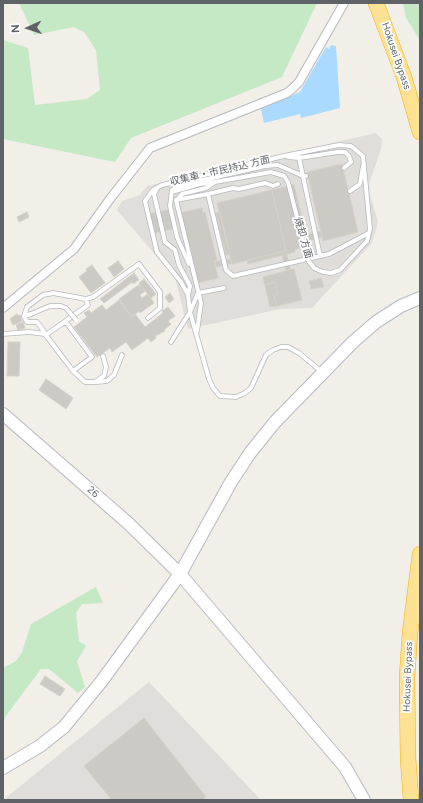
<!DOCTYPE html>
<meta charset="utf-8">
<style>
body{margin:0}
#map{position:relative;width:423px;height:803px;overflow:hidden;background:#f1efe8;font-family:Figtree,sans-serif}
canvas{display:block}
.frame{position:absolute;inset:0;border:4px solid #5f6368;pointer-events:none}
.north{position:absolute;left:8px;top:8px;width:40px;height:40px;-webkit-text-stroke:3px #fff;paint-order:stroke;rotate:267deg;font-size:11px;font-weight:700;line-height:16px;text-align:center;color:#5f6368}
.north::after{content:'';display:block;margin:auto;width:14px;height:18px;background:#5f6368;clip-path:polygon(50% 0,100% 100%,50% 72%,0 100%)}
</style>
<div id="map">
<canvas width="423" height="803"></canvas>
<div class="frame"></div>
<div class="north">N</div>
</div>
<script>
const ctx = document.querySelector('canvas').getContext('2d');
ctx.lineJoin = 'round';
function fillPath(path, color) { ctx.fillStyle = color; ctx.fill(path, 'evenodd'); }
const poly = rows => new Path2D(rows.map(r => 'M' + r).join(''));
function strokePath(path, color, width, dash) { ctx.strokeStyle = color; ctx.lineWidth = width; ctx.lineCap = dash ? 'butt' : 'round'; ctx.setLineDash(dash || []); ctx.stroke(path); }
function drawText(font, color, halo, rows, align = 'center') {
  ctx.font = font + ' Figtree,"Noto Sans JP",sans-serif'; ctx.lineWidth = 3.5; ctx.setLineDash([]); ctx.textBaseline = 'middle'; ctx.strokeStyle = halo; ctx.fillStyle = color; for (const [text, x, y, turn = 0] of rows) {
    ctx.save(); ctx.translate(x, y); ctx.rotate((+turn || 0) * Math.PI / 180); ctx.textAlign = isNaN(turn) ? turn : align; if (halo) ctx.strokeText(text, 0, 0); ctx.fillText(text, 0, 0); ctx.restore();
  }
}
fillPath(poly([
 [376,133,382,139,381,149,369,184,370,195,378,222,375,233,371,244,312,308,280,309,188,329,175,278,117,210,122,201,140,195,147,186],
 [149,682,261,800,3,800]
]), '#e0deda');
fillPath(poly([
 [19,3,317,3,282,77,131,138,115,162,3,139,3,40,28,48,35,105,87,99,100,90,96,50,84,32,74,27,34,35],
 [403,3,420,3,420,40,406,18],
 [96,587,103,603,82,604,76,613,79,641,86,646,77,661,85,687,78,693,49,669,41,669,5,717,3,726,3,668,16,661,22,652,31,624]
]), '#c5e8c5');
fillPath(poly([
 [331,45,336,46,340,108,301,118,300,114,264,123,261,109,300,92,326,47,329,49]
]), '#aadaff');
const building = poly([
 [342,164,358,232,323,241,307,172,342,164],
 [294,185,309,246,295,249,295,252,248,264,247,260,286,251,272,190,294,185],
 [272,190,286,251,232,264,217,203,272,190],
 [202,208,203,213,205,212,217,260,214,261,218,278,197,283,183,219,182,219,180,213,202,208],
 [171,209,176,228,151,234,146,215,171,209],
 [27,212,29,217,19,222,17,217,27,212],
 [220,212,230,254,226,255,216,213,220,212],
 [321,231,322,237,308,241,306,234,321,231],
 [287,254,290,270,286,271,282,255,287,254],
 [231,259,232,263,216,267,215,262,231,259],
 [118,261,124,269,114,277,108,268,118,261],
 [92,265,105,283,91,293,79,277,87,271,86,269,92,265],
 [294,269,302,300,277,306,274,295,278,294,275,282,265,285,263,277,294,269],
 [134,273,139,280,133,284,132,282,104,303,100,299,134,273],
 [321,278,324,287,311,289,309,281,321,278],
 [144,279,156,294,151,298,139,283,144,279],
 [275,282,278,294,274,295,277,306,270,307,265,285,275,282],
 [140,284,145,291,140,295,142,298,148,294,154,303,140,313,139,311,132,317,119,299,140,284],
 [170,293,174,299,169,303,165,297,170,293],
 [119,300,132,317,135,314,145,327,163,313,162,311,168,307,175,316,168,321,171,324,164,330,165,331,155,336,156,338,151,342,148,338,132,350,126,342,112,352,110,348,97,357,74,327,87,317,84,313,89,310,91,313,102,305,106,310,119,300],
 [17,314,18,316,20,315,22,321,13,325,10,319,17,314],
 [23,322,25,328,18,330,16,325,23,322],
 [8,342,20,342,19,376,7,376,8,342],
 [46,379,73,398,66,409,39,390,46,379],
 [45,676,65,689,60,696,40,684,45,676],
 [144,718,206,797,202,800,112,800,84,766,144,718]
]);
fillPath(building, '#cccac5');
strokePath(building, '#d6d1c6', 1);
const lane = poly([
 [298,153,320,256],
 [288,157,299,158,338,152,345,152,349,156,351,162,344,168],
 [157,188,154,194,165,242,175,250,179,265,190,286,188,295],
 [175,191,200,184,221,181],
 [350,191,360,184,363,166],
 [208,194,233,188,239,189,265,183,273,186,278,184],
 [177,200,182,194,206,188,215,182],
 [189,264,177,237,170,206,172,190,181,185,265,166,278,165,303,176,306,176],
 [31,314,24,316,27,322,37,322,45,333],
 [24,316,27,307,43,295,53,293,86,299,93,297,139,264,160,292,160,308,148,318],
 [66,322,92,357,73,371],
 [197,331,201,303,176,200,208,194,226,270,233,276,329,254,369,233],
 [3,334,29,332,45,334,73,371,85,382,95,382,104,376,106,367,103,356],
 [46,335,88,305,86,299],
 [171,342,190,312,198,293,224,288],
 [322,372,299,353,288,347,281,347,273,350,266,355,251,388,245,393,236,397,220,396,213,388,209,379,190,312,188,295,181,282,157,252,145,201,153,190,162,185,284,156,339,145,351,146,363,156,370,229,367,241],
 [97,382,107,381,114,375,122,355]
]);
const street = poly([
 [3,308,74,249,110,199,150,148,287,93,293,88,299,82,344,3]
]);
const secondary = poly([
 [3,414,128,523,180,574,101,682,64,727,40,746,3,768],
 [364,800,345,767,180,574,231,482,250,453,275,422,353,342,376,322,401,306,420,298]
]);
const highway = poly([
 [376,3,404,77,420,132],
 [411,800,408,758,407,677,410,633,420,554]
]);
strokePath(lane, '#b5b8bc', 5.5);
strokePath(street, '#b5b8bc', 10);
strokePath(secondary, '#b6babf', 14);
strokePath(highway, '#f9ab00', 16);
strokePath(lane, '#fff', 4);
strokePath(street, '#fff', 8);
strokePath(secondary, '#fff', 12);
strokePath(highway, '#fde293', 15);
const laneBridge = poly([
 [221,181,271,172,284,176,288,182,308,260,314,268,323,272,331,273,340,270,367,241],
 [31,314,50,306,61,306,66,308,76,320]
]);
strokePath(laneBridge, '#b5b8bc', 5.5, []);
strokePath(laneBridge, '#fff', 4);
drawText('10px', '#5f6368', '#fff', [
 ["Hokusei Bypass",396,56,71],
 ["収集車・市民持込 方面",220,171,-13],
 ["焼却 方面",303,238,74],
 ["26",93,492,41],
 ["Hokusei Bypass",408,677,-88]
]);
</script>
